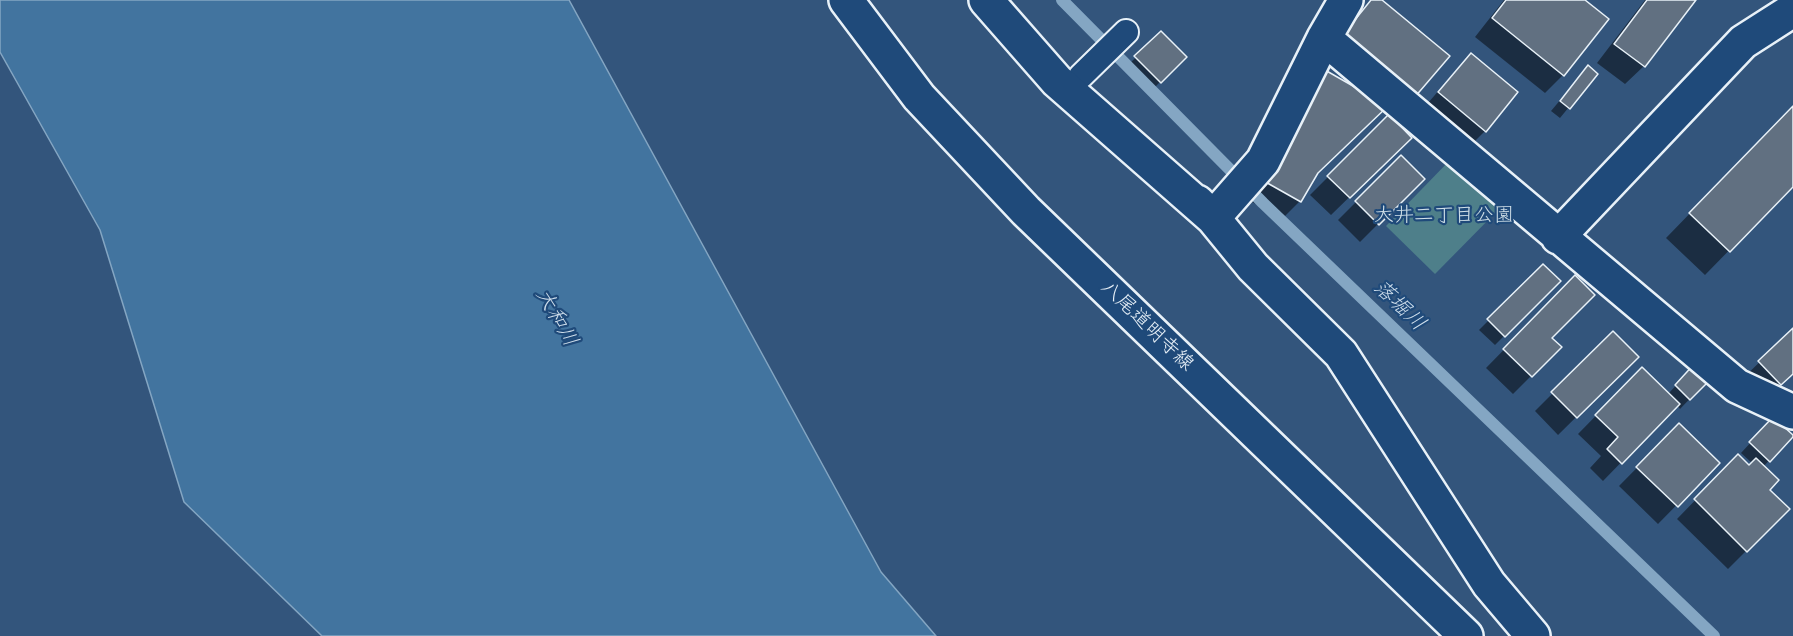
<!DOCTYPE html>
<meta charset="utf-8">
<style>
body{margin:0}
canvas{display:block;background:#33557c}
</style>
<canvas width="1793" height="636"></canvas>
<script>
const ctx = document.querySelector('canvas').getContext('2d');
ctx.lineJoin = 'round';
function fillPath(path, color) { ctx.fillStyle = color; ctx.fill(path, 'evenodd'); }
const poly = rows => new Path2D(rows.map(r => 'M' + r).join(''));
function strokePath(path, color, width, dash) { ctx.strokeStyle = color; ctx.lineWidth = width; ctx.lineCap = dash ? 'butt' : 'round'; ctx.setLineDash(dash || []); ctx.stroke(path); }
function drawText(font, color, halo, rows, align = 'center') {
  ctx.font = font + ' Sriracha,"Klee One",sans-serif'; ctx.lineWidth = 4.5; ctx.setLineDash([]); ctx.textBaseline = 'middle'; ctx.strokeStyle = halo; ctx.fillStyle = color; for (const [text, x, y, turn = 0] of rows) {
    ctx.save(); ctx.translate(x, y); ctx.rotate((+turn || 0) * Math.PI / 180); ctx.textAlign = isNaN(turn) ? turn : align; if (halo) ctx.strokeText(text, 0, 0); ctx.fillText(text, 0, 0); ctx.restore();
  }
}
fillPath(poly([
 [1453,157,1502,206,1435,274,1386,226]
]), '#4e7f8a');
const water = poly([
 [0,0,569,0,881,572,936,636,322,636,184,502,100,230,0,52,0,0]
]);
fillPath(water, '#42749f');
strokePath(water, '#84a6c3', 1.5);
fillPath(poly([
 [1372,0,1380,0,1385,107,1316,174,1300,201,1282,219,1245,198,1373,99,1324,55],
 [1504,0,1583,0,1607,20,1563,75,1545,93,1475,37],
 [1645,0,1694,0,1644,66,1625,84,1597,63],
 [1161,33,1185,57,1150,92,1126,67],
 [1472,55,1485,131,1467,149,1421,111,1454,73],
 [1588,67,1596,74,1560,118,1551,111],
 [1793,107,1793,185,1705,275,1666,238],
 [1389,116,1410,138,1331,215,1310,195],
 [1401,157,1423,179,1360,242,1338,220],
 [1543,266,1559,281,1495,345,1479,330],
 [1575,277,1550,338,1560,347,1513,394,1486,368],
 [1793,330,1793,373,1762,402,1741,380],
 [1613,333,1637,357,1558,435,1535,411],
 [1696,364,1710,378,1680,409,1677,405,1603,481,1590,468,1601,456,1578,434,1624,387,1668,394],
 [1679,425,1718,463,1658,524,1619,486],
 [1764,428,1792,436,1763,467,1768,490,1788,509,1728,569,1677,519,1738,456,1749,467,1752,463,1741,453]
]), '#0007');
strokePath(poly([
 [1062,0,1263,203,1714,636]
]), '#84a6c3', 12);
const building = poly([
 [1371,0,1382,0,1450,56,1414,98,1341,37,1371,0],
 [1506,0,1585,0,1609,19,1564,76,1492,18,1506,0],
 [1647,0,1696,0,1645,67,1614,44,1647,0],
 [1161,31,1187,57,1161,83,1134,56,1161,31],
 [1471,53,1518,92,1486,132,1438,92,1471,53],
 [1588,65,1598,74,1570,109,1560,101,1588,65],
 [1325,70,1388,106,1318,173,1301,202,1262,180,1325,70],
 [1793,106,1793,187,1730,252,1689,213,1793,106],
 [1389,114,1412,138,1350,198,1327,176,1389,114],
 [1401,155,1425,179,1379,225,1355,201,1401,155],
 [1543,264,1561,281,1505,337,1487,319,1543,264],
 [1575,275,1595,295,1552,338,1562,347,1532,377,1503,349,1575,275],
 [1793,328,1793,374,1781,385,1758,361,1793,328],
 [1613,331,1639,357,1577,418,1551,392,1613,331],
 [1696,362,1712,378,1690,400,1675,385,1696,362],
 [1642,367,1680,404,1622,464,1607,449,1618,437,1595,415,1642,367],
 [1773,417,1793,435,1793,437,1770,462,1749,442,1773,417],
 [1679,423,1720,463,1678,507,1636,467,1679,423],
 [1738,454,1749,465,1756,458,1779,480,1770,490,1790,509,1747,552,1694,499,1738,454]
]);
fillPath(building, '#617081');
strokePath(building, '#e8f1f8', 1.5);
const service = poly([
 [1081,76,1126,32]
]);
const minor = poly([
 [986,0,1057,81,1213,218,1253,267,1341,354,1489,584,1533,636],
 [1324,38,1737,386,1793,412],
 [1197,202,1213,218,1263,161,1324,38,1346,0],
 [1558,237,1743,42,1793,10]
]);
const secondary = poly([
 [846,0,919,97,1026,211,1466,636]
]);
strokePath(service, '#e8f1f8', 28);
strokePath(minor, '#e8f1f8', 38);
strokePath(secondary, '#e8f1f8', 38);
strokePath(service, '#1f4a7a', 24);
strokePath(minor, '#1f4a7a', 33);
strokePath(secondary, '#1f4a7a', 33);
drawText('20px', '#d1e0e8', '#1f4a7a', [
 ["大井二丁目公園",1444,216]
]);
drawText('20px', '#e8f1f8', '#1f4a7a', [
 ["八尾道明寺線",1147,326,44]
]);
drawText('italic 21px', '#cfdeeb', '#1f4a7a', [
 ["落堀川",1399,306,44],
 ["大和川",556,318,60]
]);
</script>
